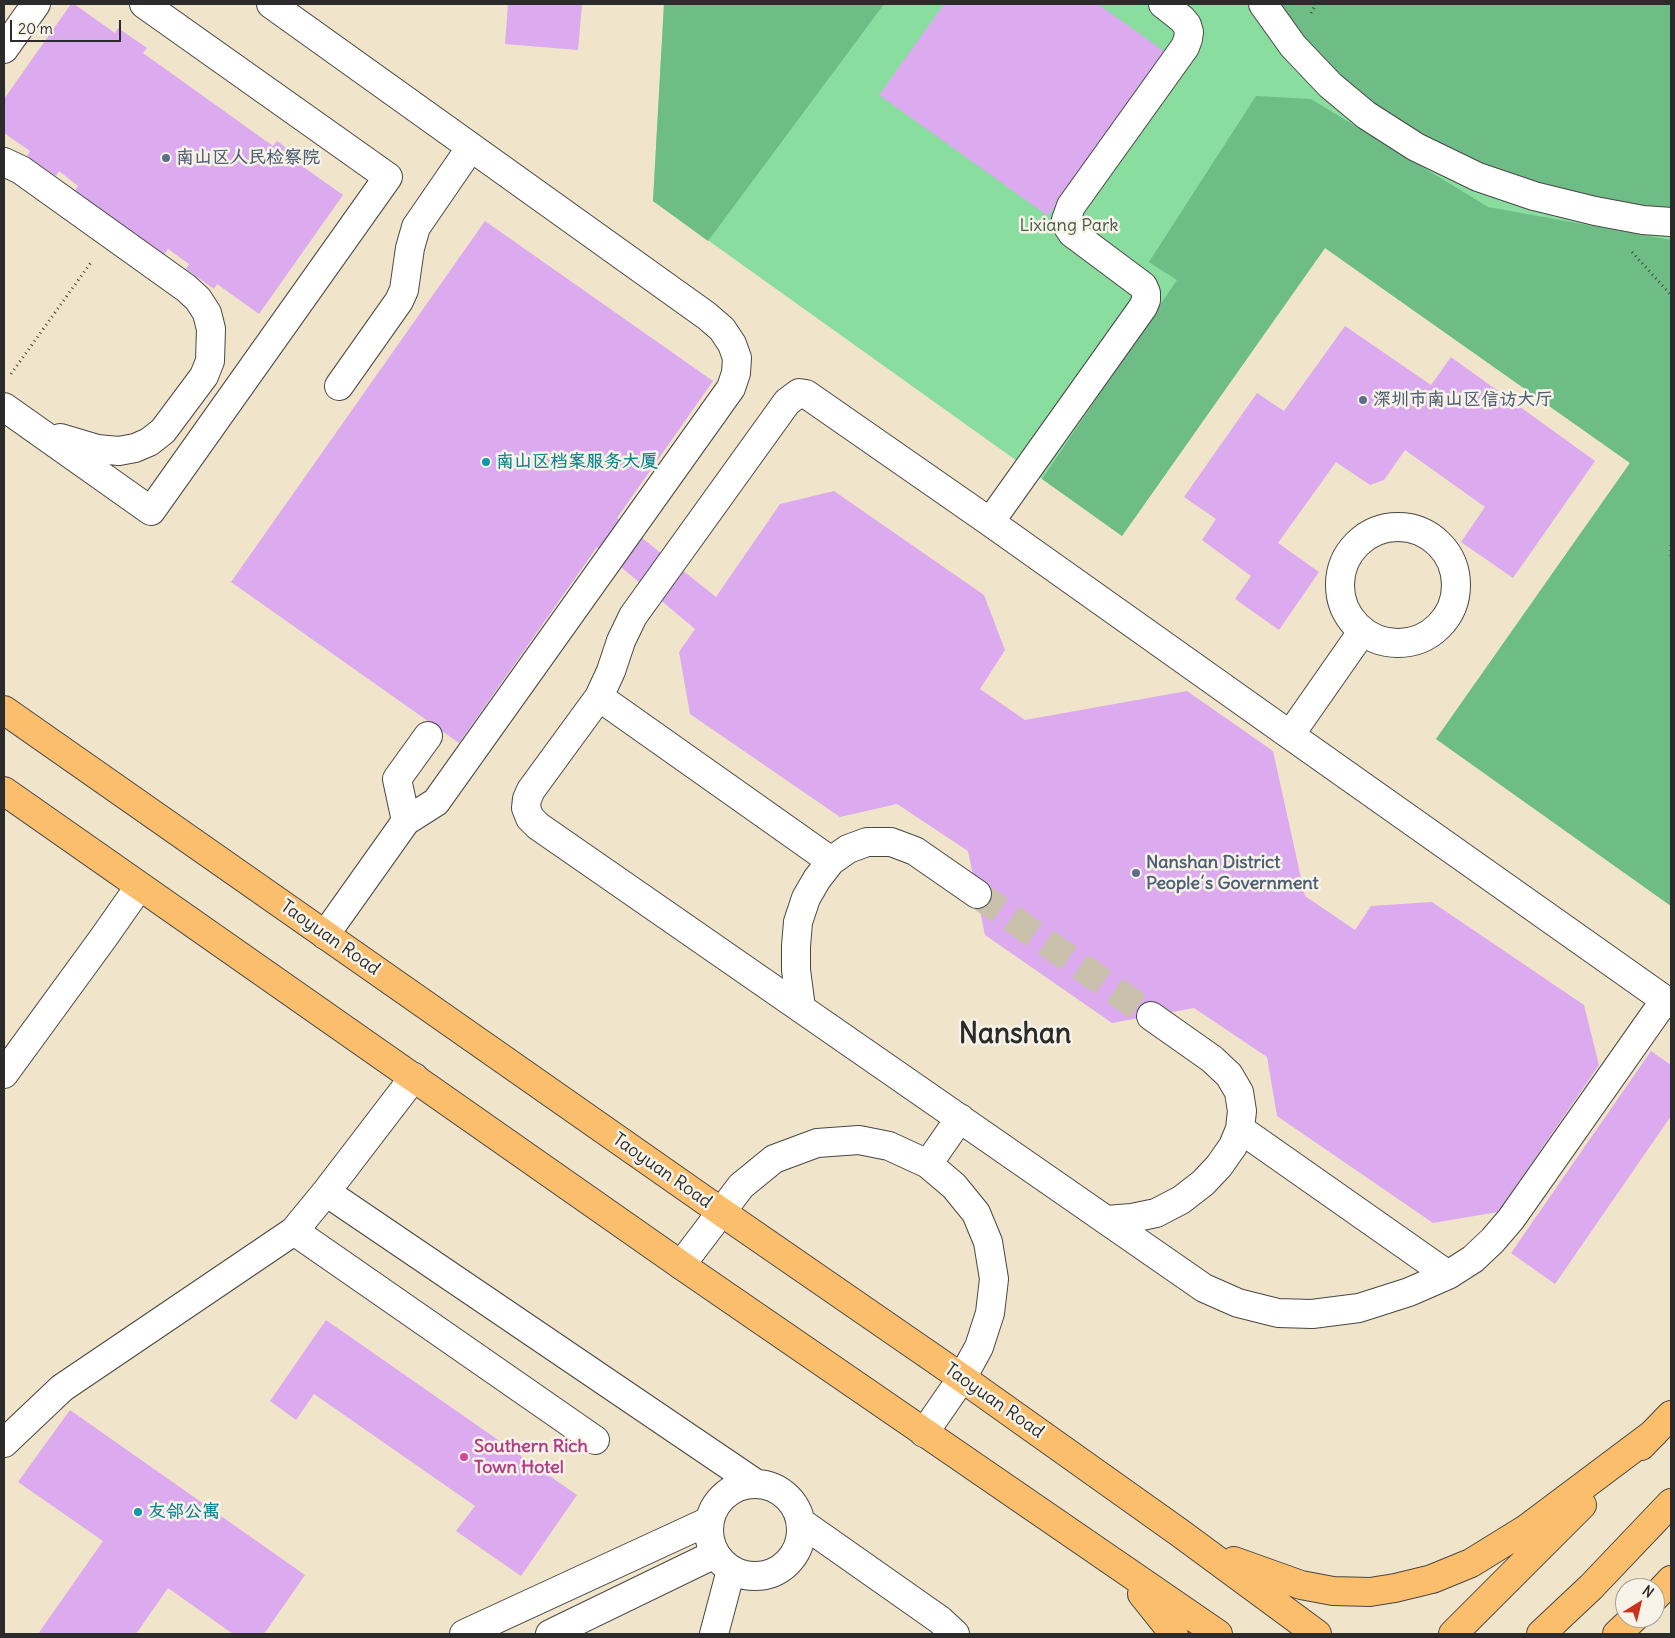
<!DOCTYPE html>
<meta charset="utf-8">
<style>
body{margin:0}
#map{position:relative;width:1675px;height:1638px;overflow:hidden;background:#f0e5cb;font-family:Delius,sans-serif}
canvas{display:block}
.frame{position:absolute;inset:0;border:5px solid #2b2b2b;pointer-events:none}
.north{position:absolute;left:1615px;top:1578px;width:50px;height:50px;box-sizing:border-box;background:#f7f3e8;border:1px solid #a5a39c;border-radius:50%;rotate:36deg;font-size:14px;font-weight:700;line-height:20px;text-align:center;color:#2b2b2b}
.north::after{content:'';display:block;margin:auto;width:18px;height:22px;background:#c8321e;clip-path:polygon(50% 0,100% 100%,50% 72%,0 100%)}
.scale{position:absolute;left:10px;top:20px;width:111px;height:22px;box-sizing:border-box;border:2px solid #2b2b2b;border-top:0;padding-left:6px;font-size:15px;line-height:18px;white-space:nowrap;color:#2b2b2b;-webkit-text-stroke:4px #f7f3e8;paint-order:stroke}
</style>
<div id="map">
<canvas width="1675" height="1638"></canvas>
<div class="frame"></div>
<div class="north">N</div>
<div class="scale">20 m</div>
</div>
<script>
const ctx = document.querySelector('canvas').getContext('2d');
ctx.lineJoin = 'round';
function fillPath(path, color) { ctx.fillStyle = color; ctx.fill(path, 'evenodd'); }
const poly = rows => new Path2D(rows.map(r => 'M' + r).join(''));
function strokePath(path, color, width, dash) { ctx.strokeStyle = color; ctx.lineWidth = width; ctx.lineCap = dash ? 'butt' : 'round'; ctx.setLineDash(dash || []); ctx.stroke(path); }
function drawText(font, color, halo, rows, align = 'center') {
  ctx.font = font + ' Delius,"LXGW WenKai TC",sans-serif'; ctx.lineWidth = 5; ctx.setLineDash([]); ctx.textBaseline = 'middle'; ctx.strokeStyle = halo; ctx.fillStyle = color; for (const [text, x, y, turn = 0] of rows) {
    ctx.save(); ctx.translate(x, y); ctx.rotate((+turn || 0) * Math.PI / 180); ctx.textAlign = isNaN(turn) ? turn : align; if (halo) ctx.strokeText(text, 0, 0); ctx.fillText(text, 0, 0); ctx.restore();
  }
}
fillPath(poly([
 [664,4,1671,4,1671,906,1436,739,1630,463,1325,248,1122,536,653,201]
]), '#89dd9f');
fillPath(poly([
 [664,4,884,4,708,241,653,201],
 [1276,4,1671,4,1671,211,1597,201,1482,167,1422,137,1373,106,1301,40],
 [1256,96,1311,99,1488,207,1671,240,1671,906,1436,739,1630,463,1325,248,1122,536,1042,479,1177,280,1149,262]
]), '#6ebc86');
fillPath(poly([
 [71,4,74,4,115,33,118,28,147,48,143,53,273,146,277,141,305,161,302,166,343,195,259,314,217,284,214,289,186,269,189,264,168,249,153,271,63,207,78,186,59,171,56,176,27,156,30,151,4,133,4,99],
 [508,4,582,4,578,50,505,44],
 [944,4,1098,4,1165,52,1048,216,879,95],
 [485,221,713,381,617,518,716,597,780,504,834,491,984,595,1005,650,980,689,1025,720,1187,691,1273,751,1305,896,1355,930,1371,906,1432,902,1584,1005,1599,1065,1498,1212,1433,1223,1277,1116,1267,1057,1194,1008,1112,1023,985,935,968,851,897,804,840,817,690,714,679,652,695,629,597,547,459,743,231,582],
 [1345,326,1431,385,1451,357,1595,461,1513,578,1461,542,1485,507,1405,450,1384,480,1370,485,1336,462,1278,543,1319,572,1279,630,1235,599,1251,576,1202,540,1216,519,1184,497,1257,393,1284,411],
 [1651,1051,1671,1065,1671,1116,1555,1284,1511,1253],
 [326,1320,577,1495,521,1576,456,1531,475,1506,314,1394,296,1420,270,1401],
 [70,1410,305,1575,264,1634,233,1634,168,1588,136,1634,38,1634,103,1541,18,1482]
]), '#dcaaee');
strokePath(poly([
 [977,894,1151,1016]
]), '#c9c0ab', 28, [28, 14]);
const minor = poly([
 [271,4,707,316,722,329,732,344,737,358,736,373,731,388,436,802,406,821,325,935],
 [1263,4,1293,46,1330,85,1366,115,1416,147,1478,177,1534,196,1595,211,1643,220,1671,222],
 [4,49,36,4],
 [4,162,21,170,186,288,198,299,207,313,211,329,210,361,204,376,163,431,149,442,135,448,119,451,97,449,60,438],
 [339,386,399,301,404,290,410,248,416,227,471,147],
 [4,407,151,511,388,177,144,4],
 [990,522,1143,307,1146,300,1146,293,1143,286,1072,233,1068,227,1066,220,1071,206,1185,47,1188,39,1189,32,1187,25,1182,19,1163,4],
 '1340 585a58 58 0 1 1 116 0a58 58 0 1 1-116 0Z',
 [599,697,831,861],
 [1290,735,1362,632],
 [406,821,397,779,428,736],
 [1665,1000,1511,1219,1493,1240,1473,1259,1448,1275,1409,1292,1359,1308,1312,1314,1278,1313,1238,1303,1204,1288,538,826,530,818,526,808,527,799,531,790,599,697,611,671,621,641,633,616,787,402,799,393,806,394,990,522,1290,735,1665,1000,1671,1004],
 [801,1008,796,970,796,946,798,922,806,898,817,879,831,861,848,849,867,842,891,842,915,851,977,894],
 [4,1074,104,937,139,887],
 [1240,1129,1448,1275],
 [928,1164,960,1118],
 [326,1192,755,1483],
 [1106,1220,1132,1218,1156,1213,1181,1200,1203,1183,1219,1166,1233,1146,1240,1129,1242,1111,1239,1092,1229,1075,1212,1059,1151,1016],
 [294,1231,595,1440],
 [681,1265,741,1186,774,1159,817,1143,859,1140,889,1146,928,1164,954,1186,976,1213,988,1242,994,1279,990,1313,979,1347,962,1378,924,1433],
 [4,1443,62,1388,294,1231,326,1192,414,1077],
 '709 1530a46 46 0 1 1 92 0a46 46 0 1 1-92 0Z',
 [802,1523,940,1620,955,1634],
 [464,1634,709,1521],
 [550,1634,715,1554],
 [714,1634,731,1570]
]);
const major = poly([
 [4,710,720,1211,962,1378,1180,1533,1317,1634],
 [4,791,681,1265,1218,1634],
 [1641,1446,1671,1415],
 [1234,1561,1301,1585,1333,1591,1370,1592,1395,1588,1432,1579,1471,1563,1526,1529,1654,1433],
 [1142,1594,1174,1634],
 [1655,1597,1671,1580],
 [1453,1634,1582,1505],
 [1541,1634,1591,1587,1671,1503],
 [1617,1634,1634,1618]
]);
strokePath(minor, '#494743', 30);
strokePath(major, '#494743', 30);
strokePath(poly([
 [1311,13,1316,4],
 [1632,252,1671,295],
 [11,374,92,261],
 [1671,545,1671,556]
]), '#494743', 3, [1, 4]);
strokePath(minor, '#fff', 28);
strokePath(major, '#fabe6d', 28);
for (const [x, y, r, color] of [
 [166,158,5,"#5c6f8a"],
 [1363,400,5,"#5c6f8a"],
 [486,462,5,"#0f9aa8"],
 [1136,873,5,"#5c6f8a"],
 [464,1457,5,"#d1479c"],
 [138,1512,5,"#0f9aa8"]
]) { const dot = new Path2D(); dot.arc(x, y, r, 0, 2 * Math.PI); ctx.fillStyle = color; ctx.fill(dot); strokePath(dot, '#f7f3e8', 2); }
drawText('bold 18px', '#4e5e75', '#f7f3e8', [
 ["南山区人民检察院",176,158],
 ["深圳市南山区信访大厅",1373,400],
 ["Nanshan District",1146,863],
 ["People′s Government",1146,884]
], 'left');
drawText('18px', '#425848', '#f7f3e8', [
 ["Lixiang Park",1069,226]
]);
drawText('bold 18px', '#0d838f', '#f7f3e8', [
 ["南山区档案服务大厦",496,462],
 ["友邻公寓",148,1512]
], 'left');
drawText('18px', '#2b2b2b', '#f7f3e8', [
 ["Taoyuan Road",330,938,35],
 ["Taoyuan Road",662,1171,35],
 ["Taoyuan Road",994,1401,35]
]);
drawText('bold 18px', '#b23c85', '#f7f3e8', [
 ["Southern Rich",474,1447],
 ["Town Hotel",474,1468]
], 'left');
drawText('bold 28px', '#2b2b2b', '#f7f3e8', [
 ["Nanshan",1015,1035]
]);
</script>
